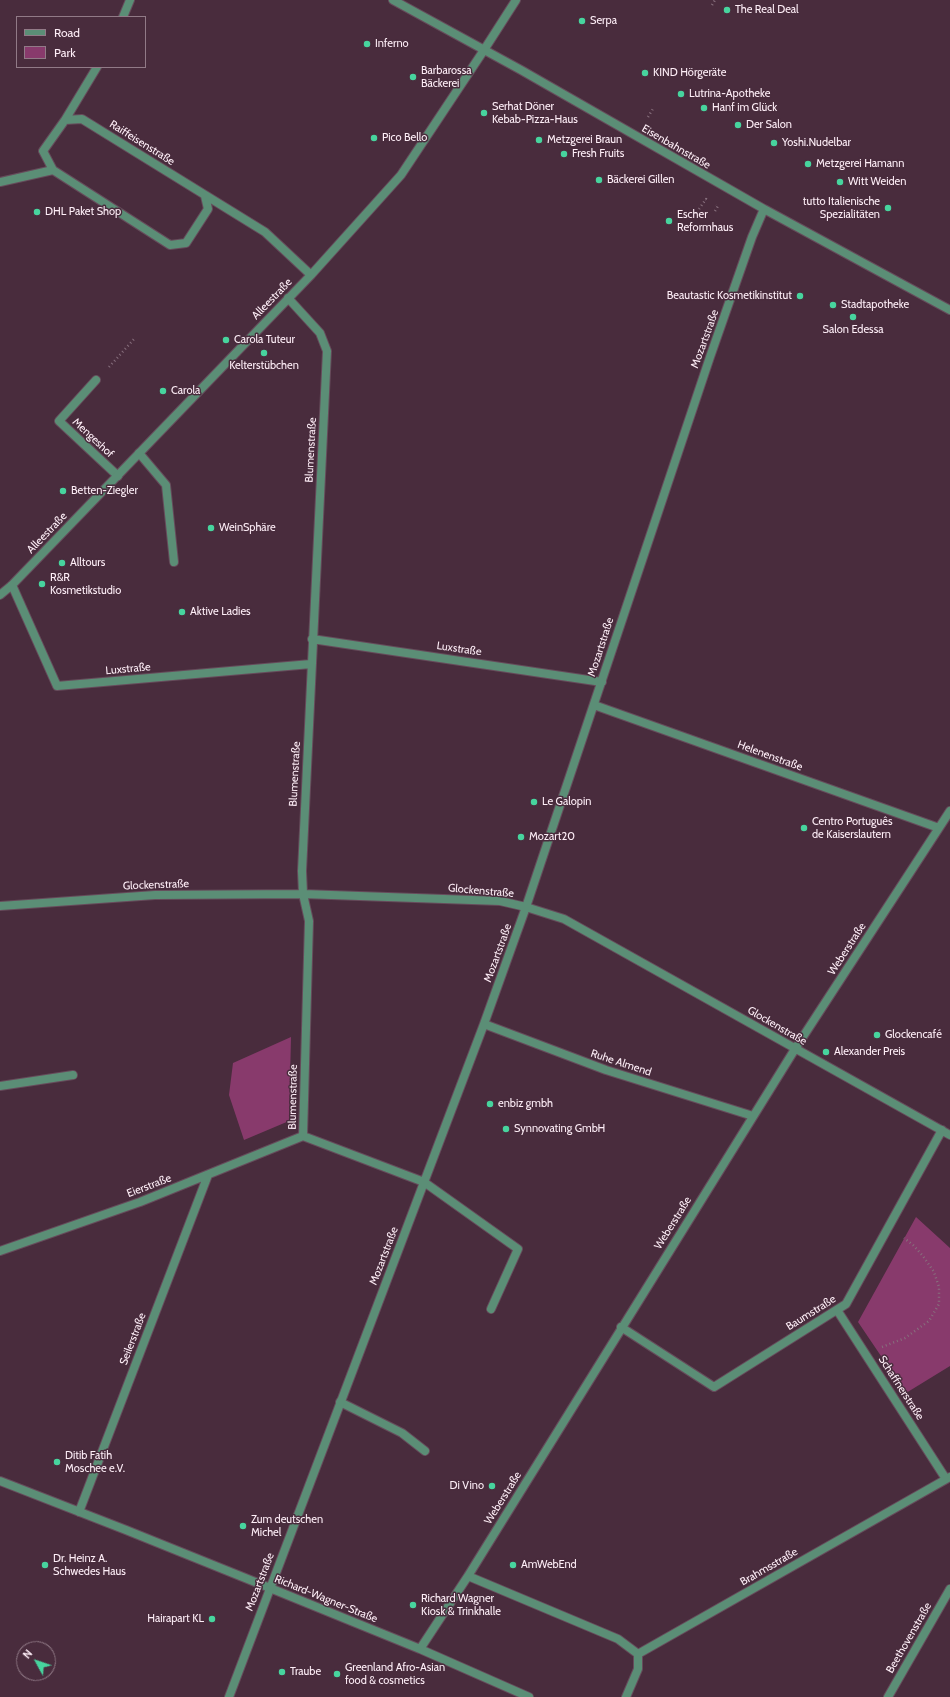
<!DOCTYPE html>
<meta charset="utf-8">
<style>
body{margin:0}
#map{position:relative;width:950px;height:1697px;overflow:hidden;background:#492c3d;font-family:Cabin,sans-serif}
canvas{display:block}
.legend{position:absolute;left:16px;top:16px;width:130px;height:52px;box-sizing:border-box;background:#492c3d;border:1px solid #917a87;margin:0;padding:5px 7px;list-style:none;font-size:12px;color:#feeef7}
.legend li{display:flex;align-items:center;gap:8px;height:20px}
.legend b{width:20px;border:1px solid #917a87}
.north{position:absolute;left:16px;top:1641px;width:40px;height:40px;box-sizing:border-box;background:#492c3d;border:1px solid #917a87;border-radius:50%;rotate:310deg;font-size:11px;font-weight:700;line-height:16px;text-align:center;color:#feeef7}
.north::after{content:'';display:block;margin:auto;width:14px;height:18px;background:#47d49e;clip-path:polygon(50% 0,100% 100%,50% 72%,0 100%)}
</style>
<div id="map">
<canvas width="950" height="1697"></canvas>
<ul class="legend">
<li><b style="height:5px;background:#5b8e76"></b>Road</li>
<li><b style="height:11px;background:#883a6c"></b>Park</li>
</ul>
<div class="north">N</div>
</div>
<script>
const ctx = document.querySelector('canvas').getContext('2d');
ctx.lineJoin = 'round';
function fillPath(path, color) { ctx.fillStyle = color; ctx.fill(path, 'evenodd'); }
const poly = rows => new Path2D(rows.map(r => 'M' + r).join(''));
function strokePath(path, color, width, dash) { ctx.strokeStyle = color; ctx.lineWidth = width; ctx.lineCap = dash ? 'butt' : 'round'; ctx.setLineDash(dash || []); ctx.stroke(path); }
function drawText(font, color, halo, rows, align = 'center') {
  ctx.font = font + ' Cabin,sans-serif'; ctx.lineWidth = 3; ctx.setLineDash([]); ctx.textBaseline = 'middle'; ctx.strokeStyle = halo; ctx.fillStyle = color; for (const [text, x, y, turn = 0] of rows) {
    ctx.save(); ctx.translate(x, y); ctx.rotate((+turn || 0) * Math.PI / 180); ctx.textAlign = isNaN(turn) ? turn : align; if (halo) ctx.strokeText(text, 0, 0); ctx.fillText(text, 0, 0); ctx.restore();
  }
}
fillPath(poly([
 [291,1037,289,1121,244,1140,229,1095,233,1063],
 [916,1217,950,1248,950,1366,906,1393,858,1322]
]), '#883a6c');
const service = poly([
 [96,380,59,421,118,476],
 [139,453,166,485,174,562],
 [424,1182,518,1249,491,1309],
 [340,1402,402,1433,425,1451]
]);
const minor = poly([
 [393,0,521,70,764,209,950,310],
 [123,17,130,0],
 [97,67,65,120,82,119,265,232,311,275],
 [65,120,43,151,53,170,170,245,186,243,208,209,205,196],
 [0,182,53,170],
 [288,298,320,333,327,351,302,871,303,894,309,921,303,1136],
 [12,585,57,686,311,664],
 [0,595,12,585,311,275,401,175,484,50,516,0],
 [312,639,602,682],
 [594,705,939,828],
 [0,906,155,895,303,894,500,901,526,907,564,919,950,1135],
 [484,1024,606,1070,753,1116],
 [0,1086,73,1075],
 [303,1136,424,1182],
 [0,1251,140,1202,303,1136],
 [837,1310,946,1479],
 [621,1327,714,1387,846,1304,942,1130],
 [0,1481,126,1530,270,1588,420,1649,529,1697],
 [79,1512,208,1175],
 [468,1576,618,1639,638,1654],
 [420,1649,468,1576,795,1049,950,811],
 [638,1654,950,1477],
 [229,1697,484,1024,526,907,710,357,752,237,764,209],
 [626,1697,638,1669,638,1654],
 [888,1697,950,1589]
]);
strokePath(service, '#664b5b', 10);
strokePath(minor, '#664b5b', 10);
strokePath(poly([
 [712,5,715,0],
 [648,117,654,107],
 [699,209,706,199,708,201],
 [715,211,718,206,716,205],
 [109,367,135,338],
 [882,1347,905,1338,929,1321,939,1304,939,1287,934,1272,923,1256,913,1245,904,1238]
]), '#876f7d', 2.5, [1, 3]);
strokePath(service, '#5b8e76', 8);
strokePath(minor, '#5b8e76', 8);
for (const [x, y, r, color] of [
 [727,10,4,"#47d49e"],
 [582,21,4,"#47d49e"],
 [367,44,4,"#47d49e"],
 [645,73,4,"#47d49e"],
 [413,77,4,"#47d49e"],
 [681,94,4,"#47d49e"],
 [704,108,4,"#47d49e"],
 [484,113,4,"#47d49e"],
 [738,125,4,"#47d49e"],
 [374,138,4,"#47d49e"],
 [539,140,4,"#47d49e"],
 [774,143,4,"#47d49e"],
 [564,154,4,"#47d49e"],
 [808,164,4,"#47d49e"],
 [599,180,4,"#47d49e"],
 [840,182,4,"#47d49e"],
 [888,208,4,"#47d49e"],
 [37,212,4,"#47d49e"],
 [669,221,4,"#47d49e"],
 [800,296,4,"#47d49e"],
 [833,305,4,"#47d49e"],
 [853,317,4,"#47d49e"],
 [226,340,4,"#47d49e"],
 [264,353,4,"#47d49e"],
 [163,391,4,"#47d49e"],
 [63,491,4,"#47d49e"],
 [211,528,4,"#47d49e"],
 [62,563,4,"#47d49e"],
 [42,584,4,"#47d49e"],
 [182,612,4,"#47d49e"],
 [534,802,4,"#47d49e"],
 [804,828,4,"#47d49e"],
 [521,837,4,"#47d49e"],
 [877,1035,4,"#47d49e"],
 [826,1052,4,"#47d49e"],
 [490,1104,4,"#47d49e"],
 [506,1129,4,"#47d49e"],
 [57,1462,4,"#47d49e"],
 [492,1486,4,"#47d49e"],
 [243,1526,4,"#47d49e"],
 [45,1565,4,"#47d49e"],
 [513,1565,4,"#47d49e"],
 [413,1605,4,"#47d49e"],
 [212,1619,4,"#47d49e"],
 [282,1672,4,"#47d49e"],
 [337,1674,4,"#47d49e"]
]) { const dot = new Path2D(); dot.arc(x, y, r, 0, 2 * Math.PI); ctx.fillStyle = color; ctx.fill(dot); strokePath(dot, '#492c3d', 1.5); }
drawText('11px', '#feeef7', '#492c3d', [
 ["The Real Deal",735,10],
 ["Serpa",590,21],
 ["Inferno",375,44],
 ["Barbarossa",421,71],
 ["Bäckerei",421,84],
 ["KIND Hörgeräte",653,73],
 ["Lutrina-Apotheke",689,94],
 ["Serhat Döner",492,107],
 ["Kebab-Pizza-Haus",492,120],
 ["Hanf im Glück",712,108],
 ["Der Salon",746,125],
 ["Pico Bello",382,138],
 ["Metzgerei Braun",547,140],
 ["Yoshi.Nudelbar",782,143],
 ["Fresh Fruits",572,154],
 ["Metzgerei Hamann",816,164],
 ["Bäckerei Gillen",607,180],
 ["Witt Weiden",848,182],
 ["tutto Italienische",880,202,"right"],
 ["Spezialitäten",880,215,"right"],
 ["DHL Paket Shop",45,212],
 ["Escher",677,215],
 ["Reformhaus",677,228],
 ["Beautastic Kosmetikinstitut",792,296,"right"],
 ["Stadtapotheke",841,305],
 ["Salon Edessa",853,330,"center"],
 ["Carola Tuteur",234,340],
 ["Kelterstübchen",264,366,"center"],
 ["Carola",171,391],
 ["Betten-Ziegler",71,491],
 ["WeinSphäre",219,528],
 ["Alltours",70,563],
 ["R&R",50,578],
 ["Kosmetikstudio",50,591],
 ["Aktive Ladies",190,612],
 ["Le Galopin",542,802],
 ["Centro Português",812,822],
 ["de Kaiserslautern",812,835],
 ["Mozart20",529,837],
 ["Glockencafé",885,1035],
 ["Alexander Preis",834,1052],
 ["enbiz gmbh",498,1104],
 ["Synnovating GmbH",514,1129],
 ["Ditib Fatih",65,1456],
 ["Moschee e.V.",65,1469],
 ["Di Vino",484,1486,"right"],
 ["Zum deutschen",251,1520],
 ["Michel",251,1533],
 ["Dr. Heinz A.",53,1559],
 ["Schwedes Haus",53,1572],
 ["AmWebEnd",521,1565],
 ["Richard Wagner",421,1599],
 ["Kiosk & Trinkhalle",421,1612],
 ["Hairapart KL",204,1619,"right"],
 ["Greenland Afro-Asian",345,1668],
 ["food & cosmetics",345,1681],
 ["Traube",290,1672]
], 'left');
drawText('11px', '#feeef7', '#492c3d', [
 ["Raiffeisenstraße",142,143,32],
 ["Eisenbahnstraße",676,147,30],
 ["Alleestraße",272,299,-46],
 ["Mozartstraße",705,339,-70],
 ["Mengeshof",93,438,43],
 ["Blumenstraße",311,450,-87],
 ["Alleestraße",47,533,-46],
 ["Mozartstraße",601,647,-72],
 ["Luxstraße",459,649,8],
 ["Luxstraße",128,669,-5],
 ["Helenenstraße",770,756,20],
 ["Blumenstraße",295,774,-87],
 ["Glockenstraße",156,885,-2],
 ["Glockenstraße",481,891,5],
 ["Weberstraße",847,949,-57],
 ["Mozartstraße",498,953,-70],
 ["Glockenstraße",777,1026,30],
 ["Ruhe Almend",621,1063,18],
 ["Blumenstraße",293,1097,-89],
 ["Eierstraße",149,1186,-21],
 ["Weberstraße",673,1223,-58],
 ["Mozartstraße",384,1256,-69],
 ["Baumstraße",811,1313,-32],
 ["Seilerstraße",133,1339,-69],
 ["Schaffnerstraße",901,1388,57],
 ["Weberstraße",503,1498,-58],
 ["Brahmsstraße",769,1567,-30],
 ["Mozartstraße",260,1582,-69],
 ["Richard-Wagner-Straße",326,1599,22],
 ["Beethovenstraße",909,1638,-60]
]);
</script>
